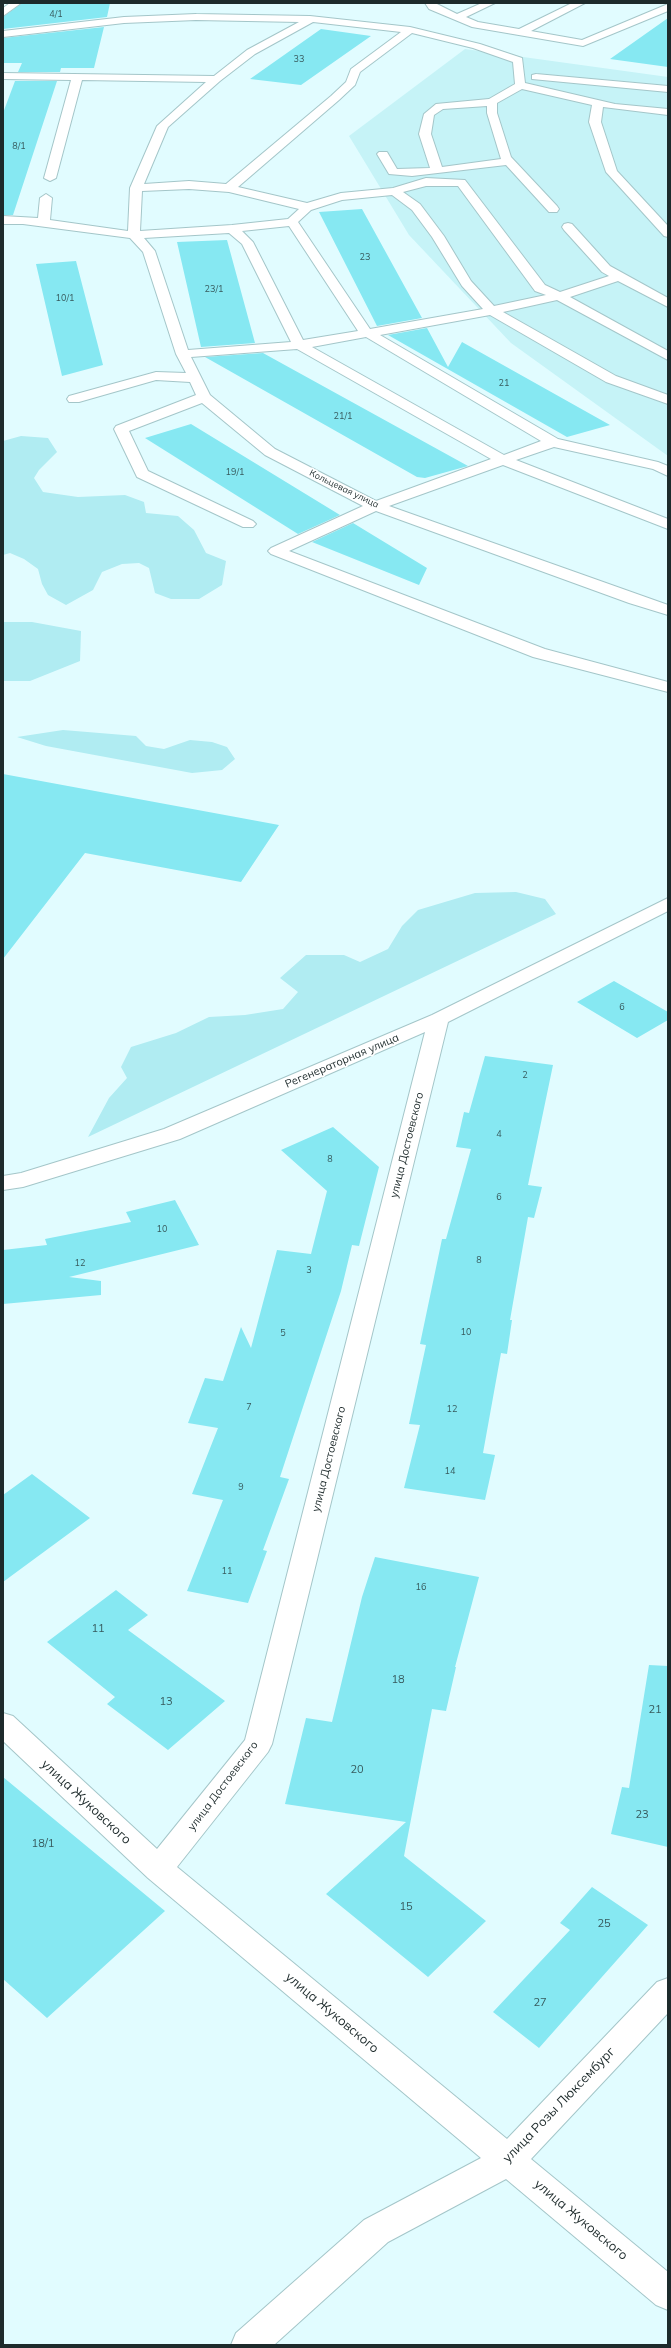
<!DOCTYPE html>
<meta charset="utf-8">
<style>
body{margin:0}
#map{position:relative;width:671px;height:2348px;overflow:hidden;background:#e1fcff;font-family:Mulish,sans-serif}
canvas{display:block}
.frame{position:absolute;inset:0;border:4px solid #1d2a2b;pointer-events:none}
</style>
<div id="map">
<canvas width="671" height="2348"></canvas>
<div class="frame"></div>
</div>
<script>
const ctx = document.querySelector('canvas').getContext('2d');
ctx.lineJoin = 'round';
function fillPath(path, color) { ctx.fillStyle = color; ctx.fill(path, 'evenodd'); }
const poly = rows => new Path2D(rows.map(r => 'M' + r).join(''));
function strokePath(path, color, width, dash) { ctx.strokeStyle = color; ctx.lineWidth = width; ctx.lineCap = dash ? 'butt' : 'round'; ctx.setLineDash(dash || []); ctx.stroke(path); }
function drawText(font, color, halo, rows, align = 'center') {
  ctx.font = font + ' Mulish,sans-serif'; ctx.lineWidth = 3.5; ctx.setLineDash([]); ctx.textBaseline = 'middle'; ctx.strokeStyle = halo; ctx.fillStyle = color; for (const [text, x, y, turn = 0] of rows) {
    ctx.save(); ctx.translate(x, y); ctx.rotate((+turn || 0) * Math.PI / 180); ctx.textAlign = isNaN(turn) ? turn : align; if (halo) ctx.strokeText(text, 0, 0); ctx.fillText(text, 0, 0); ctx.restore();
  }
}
fillPath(poly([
 [465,49,668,77,668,456,511,343,409,235,349,136]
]), '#c6f3f7');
fillPath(poly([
 [21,436,48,438,57,452,39,470,34,478,43,492,78,497,125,495,144,502,146,513,178,516,194,530,206,553,226,561,222,585,199,599,171,599,155,593,149,568,139,563,122,564,102,572,93,590,66,605,48,595,42,584,38,569,24,559,10,553,3,555,3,441],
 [3,622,32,622,81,631,80,661,30,681,3,681],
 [63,730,136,736,146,746,164,749,190,740,212,742,227,747,235,759,222,770,192,773,46,746,17,737],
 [516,892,545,899,556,914,88,1137,109,1098,127,1078,121,1067,131,1047,176,1033,209,1017,245,1015,283,1009,298,992,280,978,306,955,344,955,360,962,388,949,402,926,418,910,475,893]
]), '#b0ecf2');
fillPath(poly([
 [22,3,110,3,107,17,3,29,3,17],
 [668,18,668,67,610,59],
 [104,27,94,68,61,68,60,72,18,72,22,63,3,63,3,38],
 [321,29,371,36,301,85,250,79],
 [15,81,57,81,13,215,3,215,3,113],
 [362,209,422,318,377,326,319,212],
 [227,240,255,343,201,347,177,242],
 [76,261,103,365,62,376,36,264],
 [427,328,448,367,462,342,610,425,567,437,388,335],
 [263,353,468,466,425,478,417,477,205,357],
 [191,424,340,515,298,534,145,438],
 [353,523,427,568,419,585,312,542],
 [3,774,279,825,241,882,85,853,3,959],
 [614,981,668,1012,668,1020,637,1038,577,1002],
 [485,1056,553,1065,528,1185,542,1187,534,1218,528,1217,510,1320,512,1320,507,1354,501,1353,483,1453,495,1455,485,1500,404,1488,420,1425,409,1424,426,1345,420,1344,442,1239,446,1239,471,1149,456,1147,464,1112,469,1113],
 [333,1127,379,1167,359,1246,352,1245,341,1291,280,1477,289,1479,263,1550,267,1551,248,1603,187,1591,223,1500,192,1494,218,1428,188,1423,205,1378,223,1381,241,1327,251,1348,277,1250,311,1254,327,1191,281,1150],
 [175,1200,199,1245,69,1277,101,1281,101,1295,3,1304,3,1250,47,1245,45,1239,131,1222,126,1212],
 [32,1474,90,1518,3,1582,3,1495],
 [375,1557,479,1577,455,1667,456,1667,446,1711,432,1709,404,1856,486,1921,428,1977,326,1894,406,1822,285,1804,306,1718,332,1722,362,1597],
 [116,1590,148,1615,128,1630,225,1701,168,1750,107,1704,115,1697,47,1642],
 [649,1665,668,1666,668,1847,611,1834,622,1787,629,1788],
 [3,1777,165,1911,47,2018,3,1979],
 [592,1887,648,1925,539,2048,493,2012,570,1930,560,1923]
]), '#86e8f2');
const minor = poly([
 [10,3,21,3,3,16,3,8,10,3],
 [425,3,435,3,457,14,482,3,495,3,466,17,478,22,519,29,572,3,585,3,531,31,582,40,668,4,668,11,583,46,472,27,429,9,425,3],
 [196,14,310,16,410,27,480,44,522,58,525,83,615,104,668,109,668,115,603,107,601,122,617,171,668,226,668,237,664,236,606,172,589,122,592,105,522,89,497,103,497,113,511,157,557,206,559,209,557,212,549,212,506,165,412,176,389,174,377,154,379,152,387,152,397,169,430,168,419,134,424,114,436,104,489,99,515,84,513,62,473,48,412,33,360,72,355,85,339,100,238,187,307,203,341,193,393,188,426,178,465,180,545,285,560,292,609,276,602,272,564,230,562,227,564,224,568,223,572,224,610,266,668,298,668,307,618,281,570,297,668,351,668,360,557,300,503,312,616,376,668,395,668,404,606,382,490,315,380,335,558,439,658,462,668,466,668,476,653,469,554,447,516,460,668,519,668,529,503,465,389,506,668,605,668,615,629,603,376,511,289,551,545,649,668,682,668,692,533,657,271,554,268,551,271,548,363,506,265,455,202,403,129,431,148,471,253,521,256,524,253,527,243,527,137,477,114,429,116,426,196,395,190,382,156,380,79,402,69,402,67,399,69,396,156,372,186,373,176,354,143,252,130,238,23,224,3,224,3,216,38,218,40,198,46,194,52,198,50,220,128,231,130,188,157,126,206,82,82,80,56,178,50,181,44,178,71,80,3,79,3,73,214,76,247,50,299,22,196,20,124,23,3,37,3,31,124,17,196,14],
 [313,22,401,32,351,69,346,82,331,96,226,184,189,181,144,184,168,127,220,81,255,54,313,22],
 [487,106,487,113,501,159,442,167,431,134,434,115,443,109,487,106],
 [426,186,458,186,535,291,546,295,494,306,471,281,444,236,420,204,403,192,426,186],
 [189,189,229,192,299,209,288,219,232,225,140,231,142,191,189,189],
 [392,195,412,210,432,237,462,286,483,309,370,329,298,222,311,210,342,200,392,195],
 [289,226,358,331,303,340,253,242,242,231,289,226],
 [229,233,242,244,291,342,188,350,155,251,144,238,229,233],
 [366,337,541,441,504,455,312,347,366,337],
 [297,349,491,459,376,501,275,449,210,395,191,357,297,349],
 [536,74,668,86,668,92,532,79,532,75,536,74],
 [668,898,668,911,448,1022,272,1744,268,1752,177,1867,507,2139,657,1982,668,1978,668,2013,531,2159,668,2272,668,2310,656,2305,506,2179,388,2242,274,2345,231,2345,236,2333,364,2220,481,2158,148,1878,3,1741,3,1713,13,1716,157,1849,245,1740,425,1032,180,1139,23,1187,3,1190,3,1176,21,1173,164,1129,432,1015,668,898]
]);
strokePath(minor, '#a4c6c9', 2);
fillPath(minor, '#fff');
drawText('9px', '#375a5d', null, [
 ["4/1",56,14],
 ["33",299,59],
 ["8/1",19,146],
 ["23",365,257],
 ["23/1",214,289],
 ["10/1",65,298],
 ["21",504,383],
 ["21/1",343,416],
 ["19/1",235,472],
 ["6",622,1007],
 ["2",525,1075],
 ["4",499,1134],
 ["8",330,1159],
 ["6",499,1197],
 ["10",162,1229],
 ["8",479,1260],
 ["12",80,1263],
 ["3",309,1270],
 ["10",466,1332],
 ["5",283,1333],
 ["7",249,1407],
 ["12",452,1409],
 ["14",450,1471],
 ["9",241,1487],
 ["11",227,1571],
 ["16",421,1587]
]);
drawText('9px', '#1d2a2b', '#fff', [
 ["Кольцевая улица",344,489,26]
]);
drawText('11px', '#1d2a2b', '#fff', [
 ["Регенераторная улица",342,1061,-23],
 ["улица Достоевского",407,1145,-76],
 ["улица Достоевского",329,1459,-76],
 ["улица Достоевского",223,1786,-53]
]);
drawText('11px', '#375a5d', null, [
 ["11",98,1629],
 ["18",398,1680],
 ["13",166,1702],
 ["21",655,1710],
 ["20",357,1770],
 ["23",642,1815],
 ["18/1",43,1844],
 ["15",406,1907],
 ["25",604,1924],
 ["27",540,2003]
]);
drawText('13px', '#1d2a2b', '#fff', [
 ["улица Жуковского",86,1802,43],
 ["улица Жуковского",332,2013,40],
 ["улица Розы Люксембург",559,2105,-46],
 ["улица Жуковского",581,2220,40]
]);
</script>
